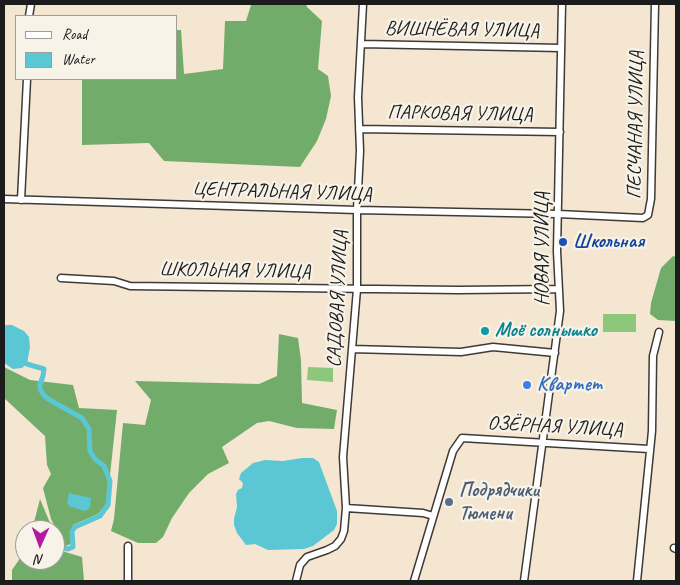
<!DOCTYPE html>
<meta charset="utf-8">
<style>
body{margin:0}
#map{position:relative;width:680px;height:585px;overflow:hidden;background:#f5e6d1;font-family:Caveat,sans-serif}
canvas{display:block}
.frame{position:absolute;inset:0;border:5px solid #1c1c1c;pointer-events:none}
.legend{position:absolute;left:15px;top:15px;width:162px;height:65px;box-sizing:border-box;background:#f7f3e8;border:1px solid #9f9d96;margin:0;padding:6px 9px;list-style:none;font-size:15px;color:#1c1c1c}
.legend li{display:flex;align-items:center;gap:10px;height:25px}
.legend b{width:25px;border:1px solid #9f9d96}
.north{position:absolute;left:15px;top:520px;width:50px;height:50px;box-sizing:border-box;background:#f7f3e8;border:1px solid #9f9d96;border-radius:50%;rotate:182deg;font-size:14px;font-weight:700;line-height:20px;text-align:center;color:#1c1c1c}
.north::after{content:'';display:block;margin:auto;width:18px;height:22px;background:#b5179e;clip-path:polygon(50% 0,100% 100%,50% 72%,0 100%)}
</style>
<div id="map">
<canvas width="680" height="585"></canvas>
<div class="frame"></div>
<ul class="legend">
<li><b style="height:6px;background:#fff"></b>Road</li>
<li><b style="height:14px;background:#5bc7d4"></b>Water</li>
</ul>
<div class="north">N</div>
</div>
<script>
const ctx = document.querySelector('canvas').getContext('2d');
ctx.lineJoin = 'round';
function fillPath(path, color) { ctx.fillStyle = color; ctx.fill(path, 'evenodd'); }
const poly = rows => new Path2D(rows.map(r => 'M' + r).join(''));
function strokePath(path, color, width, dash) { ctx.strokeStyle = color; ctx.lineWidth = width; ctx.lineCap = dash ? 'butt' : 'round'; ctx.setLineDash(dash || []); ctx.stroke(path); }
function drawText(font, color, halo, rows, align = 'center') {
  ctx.font = font + ' Caveat,sans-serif'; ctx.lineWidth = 4.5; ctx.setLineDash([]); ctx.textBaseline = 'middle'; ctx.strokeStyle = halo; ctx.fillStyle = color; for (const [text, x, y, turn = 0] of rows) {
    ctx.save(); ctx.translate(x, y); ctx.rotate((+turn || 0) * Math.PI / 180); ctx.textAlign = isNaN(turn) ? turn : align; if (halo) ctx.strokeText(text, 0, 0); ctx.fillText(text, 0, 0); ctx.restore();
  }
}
fillPath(poly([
 [603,314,636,314,636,332,603,332],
 [308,367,333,368,333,382,307,380]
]), '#8dc77b');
fillPath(poly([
 [254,4,306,4,307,7,322,21,318,69,328,76,331,96,326,119,317,141,300,167,164,161,149,143,82,145,82,79,176,79,176,30,181,30,184,74,223,69,225,21,246,21,251,5],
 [673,256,676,257,676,321,658,320,650,314,651,303,661,268],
 [279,334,298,338,301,360,302,403,337,410,334,429,297,428,269,421,257,423,222,447,229,463,208,474,189,493,172,518,163,537,156,543,138,543,111,531,114,519,123,423,145,425,151,400,135,381,259,384,277,376],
 [4,367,30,380,73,385,79,408,117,410,107,503,98,514,73,525,71,544,65,546,51,519,43,488,51,474,47,465,45,436,4,398],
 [40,499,53,530,32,530],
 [55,536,62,551,82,557,84,581,12,581,12,570,25,551,25,560,55,560]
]), '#72ac6b');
fillPath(poly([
 [6,325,12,325,24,331,29,337,30,347,27,364,22,368,13,369,4,363,4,327],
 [302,458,313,458,319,462,337,511,337,524,334,530,313,546,304,549,268,550,255,544,246,545,237,533,234,525,234,519,237,507,236,494,238,490,242,488,243,483,239,479,241,473,253,463,265,460,283,461],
 [69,493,91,498,90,507,87,510,84,511,69,506,67,503]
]), '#5bc7d4');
strokePath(poly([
 [27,364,44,369,43,376,40,384,40,389,43,394,48,399,82,418,89,429,90,451,95,459,104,466,110,481,108,505,100,516,75,527,72,531,73,547,68,549,64,548,60,542]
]), '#5bc7d4', 5);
const minor = poly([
 [363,4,358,97,360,151,357,210,357,289,343,457,346,508,423,513,433,516],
 [29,16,31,4],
 [362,44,561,48],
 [359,129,560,132],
 [4,199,357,210,558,214,643,218,648,215,651,199,655,4],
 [21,200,27,79],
 [61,278,114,281,130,286,458,290,559,289],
 [352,349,461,352,493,347,555,353],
 [128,546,128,581],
 [674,548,676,549],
 [296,581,300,565,307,557,327,550,335,546,341,539,344,531,346,508],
 [414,581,453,451,462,438,649,449],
 [524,581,560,311,557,251,562,4],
 [637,581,652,431,653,356,659,332]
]);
strokePath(minor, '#3d3a37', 9);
strokePath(minor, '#fff', 6);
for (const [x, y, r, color] of [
 [563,242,5,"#1a4fb4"],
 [485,331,5,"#0f9aa8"],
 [527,385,5,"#3f7fe0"],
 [449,502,5,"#5c6f8a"]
]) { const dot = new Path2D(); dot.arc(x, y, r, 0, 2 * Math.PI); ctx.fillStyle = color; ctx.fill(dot); strokePath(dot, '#f7f3e8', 2); }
drawText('20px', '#1c1c1c', '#f7f3e8', [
 ["ВИШНЁВАЯ УЛИЦА",462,30,1],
 ["ПАРКОВАЯ УЛИЦА",460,114,1],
 ["ПЕСЧАНАЯ УЛИЦА",636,125,-89],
 ["ЦЕНТРАЛЬНАЯ УЛИЦА",282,192,2],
 ["НОВАЯ УЛИЦА",543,249,-90],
 ["ШКОЛЬНАЯ УЛИЦА",235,271,1],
 ["САДОВАЯ УЛИЦА",338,299,-87],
 ["ОЗЁРНАЯ УЛИЦА",555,427,3]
]);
drawText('bold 20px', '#164399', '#f7f3e8', [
 ["Школьная",573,242]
], 'left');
drawText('bold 20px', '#0d838f', '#f7f3e8', [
 ["Моё солнышко",495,331]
], 'left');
drawText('bold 20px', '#366cbe', '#f7f3e8', [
 ["Квартет",537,385]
], 'left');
drawText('bold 20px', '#4e5e75', '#f7f3e8', [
 ["Подрядчики",459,491],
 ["Тюмени",459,514]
], 'left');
</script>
